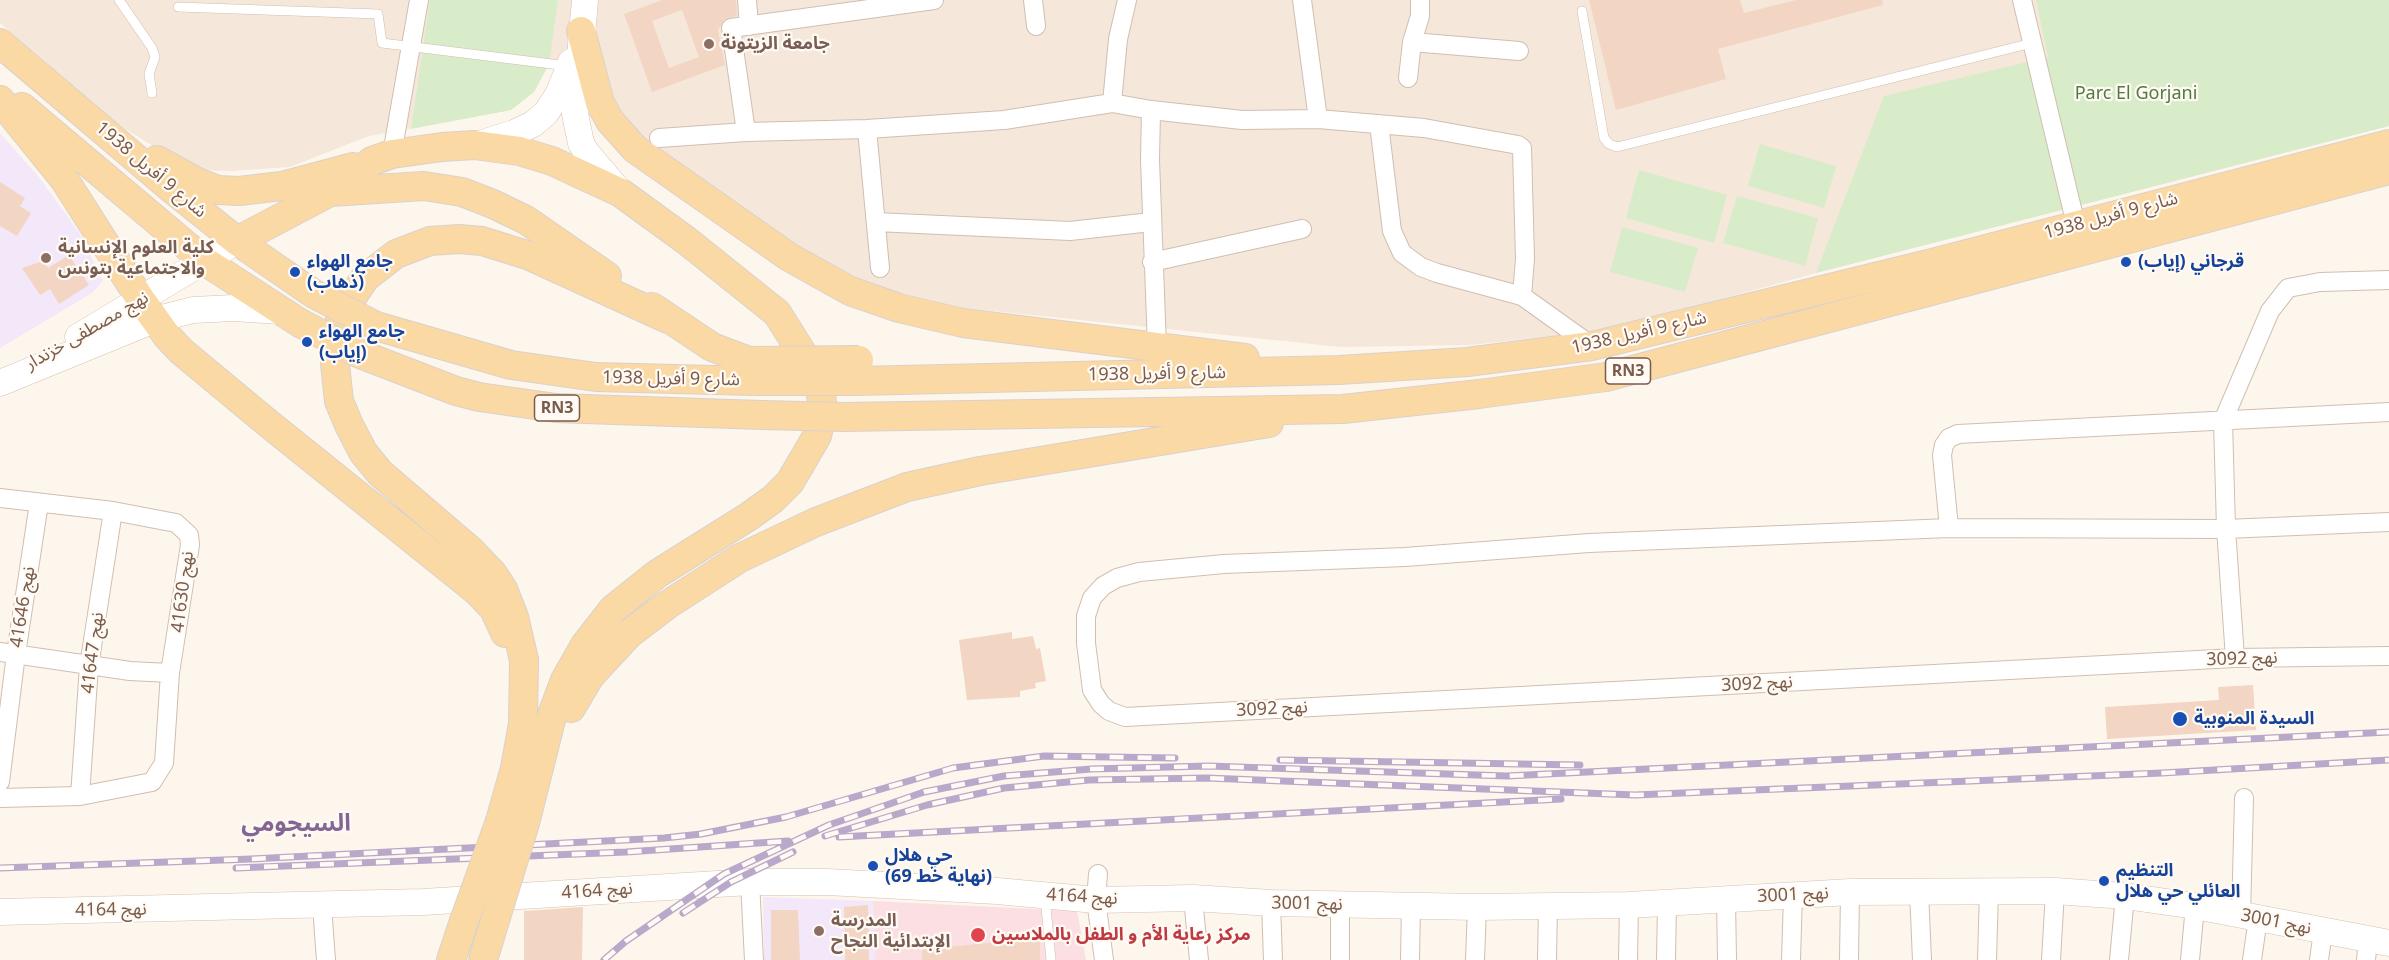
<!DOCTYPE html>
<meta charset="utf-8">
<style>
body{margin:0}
canvas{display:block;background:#fdf6ec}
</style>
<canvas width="2389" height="960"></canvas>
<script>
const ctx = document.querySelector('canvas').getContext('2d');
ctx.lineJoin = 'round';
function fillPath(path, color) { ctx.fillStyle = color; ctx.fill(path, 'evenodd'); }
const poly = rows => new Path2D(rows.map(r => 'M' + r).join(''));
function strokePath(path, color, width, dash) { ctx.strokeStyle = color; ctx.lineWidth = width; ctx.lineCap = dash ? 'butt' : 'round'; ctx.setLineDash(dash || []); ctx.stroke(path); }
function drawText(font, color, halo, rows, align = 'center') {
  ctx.font = font + ' "Noto Sans","Noto Sans Arabic",sans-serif'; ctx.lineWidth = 4.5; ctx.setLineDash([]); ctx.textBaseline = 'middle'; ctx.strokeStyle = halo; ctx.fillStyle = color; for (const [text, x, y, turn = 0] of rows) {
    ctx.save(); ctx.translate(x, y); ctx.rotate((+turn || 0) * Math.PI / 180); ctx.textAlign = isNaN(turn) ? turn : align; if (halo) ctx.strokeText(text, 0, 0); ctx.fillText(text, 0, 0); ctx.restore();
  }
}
fillPath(poly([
 [0,0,2389,0,2389,126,1816,273,1609,330,1471,345,1341,347,964,308,857,282,789,250,638,141,601,97,549,64,534,92,511,110,369,136,290,167,232,171,192,170,122,127,0,23]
]), '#f5e8da');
fillPath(poly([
 [0,133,38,176,69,218,80,234,103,281,92,293,0,348],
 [763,897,873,901,875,960,764,960]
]), '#f3e8fa');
fillPath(poly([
 [873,901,1077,911,1086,960,875,960]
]), '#fbdfe3');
fillPath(poly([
 [430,0,558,0,549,64,534,92,511,110,411,129],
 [2036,0,2389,0,2389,126,1816,273,1884,96,2048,57],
 [1760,144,1836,166,1824,208,1748,186],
 [1639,170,1727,195,1714,243,1626,218],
 [1737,196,1818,218,1805,266,1723,243],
 [1622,227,1698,248,1685,292,1610,272]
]), '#d8ecc9');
fillPath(poly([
 [662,0,736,0,737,16,725,19,718,30,725,65,652,92,624,14],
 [682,10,699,57,669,68,652,21],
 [1589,0,1740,0,1744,13,1796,0,1882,0,1883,5,1718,49,1726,79,1616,110],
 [0,182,25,198,20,206,31,213,17,236,0,226],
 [69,255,89,285,59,304,50,289,40,295,22,268,43,261,48,268],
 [1012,632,1012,639,1033,636,1036,649,1040,648,1046,681,1035,683,1036,688,1020,691,1020,697,967,700,959,640],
 [2253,685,2256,730,2107,739,2105,707,2219,700,2218,687],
 [868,905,869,960,845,960,844,907],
 [583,907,582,960,524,960,524,911],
 [771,910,798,910,800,960,771,960],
 [1040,937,1040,960,922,960,922,950]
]), '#f3d5c3');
const lane = poly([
 [119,0,152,48,155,57,149,74,152,93],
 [178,7,378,14,382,43,568,66],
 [1582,11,1604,138,1609,144,1617,147,2032,43],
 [1045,897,1051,960]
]);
const street = poly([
 [747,0,749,26],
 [1033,0,1036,26],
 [1302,0,1318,119],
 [2022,0,2076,225],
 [1412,42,1519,51],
 [1408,78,1412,42,1420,16,1420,0],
 [1112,103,1118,39,1127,0],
 [1151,110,1242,120,1318,119,1424,128,1518,145,1522,148,1525,259,1522,296,1592,346],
 [1379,124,1392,231,1402,253,1421,267,1437,273,1522,296],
 [867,129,880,268],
 [746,132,731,28,934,0],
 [659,138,746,132,867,129,1004,120,1112,103,1151,110,1150,160,1157,347],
 [392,154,419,0],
 [876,222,1070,231,1151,222],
 [1152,262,1302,229],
 [0,498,113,511,176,523,189,535,190,545,170,673,130,671,0,652],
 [2389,522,2226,529,1949,528,1589,543,1405,557,1224,564,1139,572,1117,578,1103,586,1092,598,1086,616,1086,643,1092,690,1101,704,1109,711,1125,717,2235,658,2389,656],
 [1949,528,1942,455,1944,445,1949,438,1958,434,2389,412],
 [2235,658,2226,529,2223,421,2270,311,2288,288,2320,282,2389,280],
 [0,782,16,654,39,503],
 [80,796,89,666,113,511],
 [0,798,80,796,152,782,164,763,170,673],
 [1098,874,1096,900,1104,960],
 [750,882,754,960],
 [1919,891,1922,960],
 [1193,898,1199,960],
 [1726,899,1727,960],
 [1271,903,1273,960],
 [1340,904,1340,960],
 [322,906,326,960],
 [2241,916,2244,798],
 [1410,960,1411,905],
 [1475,960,1477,907],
 [1547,960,1548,906],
 [1628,960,1629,905],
 [1666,960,1667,903],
 [1791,960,1793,894],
 [1849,960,1850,892],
 [1987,960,1989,891],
 [2051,960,2055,891],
 [2119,960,2125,896],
 [2190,960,2195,906],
 [2252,960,2258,918],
 [2319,960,2323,931],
 [2366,960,2368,940]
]);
const secondary = poly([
 [585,0,575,114,581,143,586,152,619,191],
 [476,145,514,133,533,124,546,113,559,93,571,62],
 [78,337,237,241],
 [0,383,154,320,193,310,233,308,280,311],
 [0,912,423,902,750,882,827,882,997,891,1096,900,1193,898,1271,903,1477,907,1629,905,1850,892,2055,891,2125,896,2195,906,2389,943]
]);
const primary = poly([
 [581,31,600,103,610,121,635,149,789,257,850,291,899,308,963,323,1245,358],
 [0,43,172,189,237,241,314,294],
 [0,100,64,179,141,300,167,336,181,351,269,424,477,591,494,609,505,633],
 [22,107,206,262,300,323],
 [157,160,197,182,218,190,239,191,282,186,353,167],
 [330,192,424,186,462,192,493,204,526,220,607,276],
 [237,241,330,192,372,161,392,154,442,147,474,145,519,151,552,161,621,193,687,241,777,313,814,372,820,389,823,409,817,436,790,482,773,499,748,517,657,574,613,609,585,645,565,680,553,712,525,823],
 [652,307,712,347,749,361],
 [376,326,511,365,596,377,754,381],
 [360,354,456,391,479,397,556,408,762,415],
 [856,381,1339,370,1467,362,1592,346,1932,263,2389,144],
 [844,417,1343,409,1479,394,1606,377,2389,170],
 [571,708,590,676,629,634,667,605,740,558,816,522,907,487,980,471,1269,423],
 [500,821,515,768,523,724,524,660,514,617,503,589,493,574,470,550,380,473,363,452,349,425,339,401,335,364,336,337,342,312,365,278,396,254,430,241,459,239,482,241,530,256,668,319],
 [451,960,463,924],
 [483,960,496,917]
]);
strokePath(lane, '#d1beb0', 10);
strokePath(street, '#d1beb0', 20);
strokePath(secondary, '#d6c0b0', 27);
strokePath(primary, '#dad1cd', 30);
strokePath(lane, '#fff', 9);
strokePath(street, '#fff', 18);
strokePath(secondary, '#fff', 26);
strokePath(primary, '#fbd9a5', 28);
const rail = poly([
 [1280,760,1580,765],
 [825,836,927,805,1004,788,1089,780,1207,778,1635,795,2162,773,2389,760],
 [839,837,1561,799],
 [0,868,251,859,664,838,701,834,786,817,953,768,1044,756,1175,758],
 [236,868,626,852,788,841],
 [683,913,731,882,793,852],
 [604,960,626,941,724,874,829,825,924,792,1004,776,1091,769,1208,766,1507,776,2389,732]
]);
strokePath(rail, '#b9a8c9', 7);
strokePath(rail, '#fffaf3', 4.5, [14]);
const primaryBridge = poly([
 [314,294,376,326],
 [300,323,360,354],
 [749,361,859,360],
 [754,381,856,381],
 [762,415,844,417],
 [496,917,525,823],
 [463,924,500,821]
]);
strokePath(primaryBridge, '#dad1cd', 30, []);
strokePath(primaryBridge, '#fbd9a5', 28);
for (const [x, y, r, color] of [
 [709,44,6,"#8d6e63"],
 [46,258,6,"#8d6e63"],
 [2126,262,6,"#1a4fb4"],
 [295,272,6,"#1a4fb4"],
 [307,342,6,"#1a4fb4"],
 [2180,719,8,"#1a4fb4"],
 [873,866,6,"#1a4fb4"],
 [2104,881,6,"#1a4fb4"],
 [819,931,6,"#8d6e63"],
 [978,935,8,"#e0444e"]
]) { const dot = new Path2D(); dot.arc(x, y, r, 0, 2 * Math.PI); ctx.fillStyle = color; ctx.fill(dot); strokePath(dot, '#fffaf3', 2); }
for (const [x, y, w] of [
 [1628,371,45],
 [557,408,45]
]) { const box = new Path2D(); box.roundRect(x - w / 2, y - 13, w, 26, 4.5); ctx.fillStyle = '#fffaf3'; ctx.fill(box); strokePath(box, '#7a5c4d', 1.5); }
drawText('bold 16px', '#7a5c4d', null, [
 ["RN3",1628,371],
 ["RN3",557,408]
]);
drawText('bold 18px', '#785e54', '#fffaf3', [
 ["جامعة الزيتونة",721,44],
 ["كلية العلوم الإنسانية",58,248],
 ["والاجتماعية بتونس",58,269],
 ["المدرسة",831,921],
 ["الإبتدائية النجاح",831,942]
], 'left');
drawText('18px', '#537a41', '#fffaf3', [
 ["Parc El Gorjani",2136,94]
]);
drawText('18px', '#7a5c4d', '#fffaf3', [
 ["شارع 9 أفريل 1938",151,170,40],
 ["شارع 9 أفريل 1938",2111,216,-15],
 ["نهج مصطفى خزندار",87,331,-30],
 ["شارع 9 أفريل 1938",1639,333,-13],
 ["شارع 9 أفريل 1938",1157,374,-1],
 ["شارع 9 أفريل 1938",671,379,1],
 ["نهج 41630",183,592,-83],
 ["نهج 41646",23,607,-81],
 ["نهج 41647",93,653,-83],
 ["نهج 3092",2242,659,-2],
 ["نهج 3092",1757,684,-3],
 ["نهج 3092",1272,709,-3],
 ["نهج 4164",597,891,-4],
 ["نهج 3001",1793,895,-3],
 ["نهج 4164",1082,897,3],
 ["نهج 3001",1307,904,1],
 ["نهج 4164",111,910,-1],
 ["نهج 3001",2276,922,11]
]);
drawText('bold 18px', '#164399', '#fffaf3', [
 ["جامع الهواء",307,262],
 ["(ذهاب)",307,283],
 ["قرجاني (إياب)",2138,262],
 ["جامع الهواء",319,332],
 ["(إياب)",319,353],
 ["السيدة المنوبية",2194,719],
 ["حي هلال",885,856],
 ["(نهاية خط 69)",885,877],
 ["التنظيم",2116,871],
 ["العائلي حي هلال",2116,892]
], 'left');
drawText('bold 18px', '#be3a42', '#fffaf3', [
 ["مركز رعاية الأم و الطفل بالملاسين",992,935]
], 'left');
drawText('bold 24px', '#846695', '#fffaf3', [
 ["السيجومي",296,824]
]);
</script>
